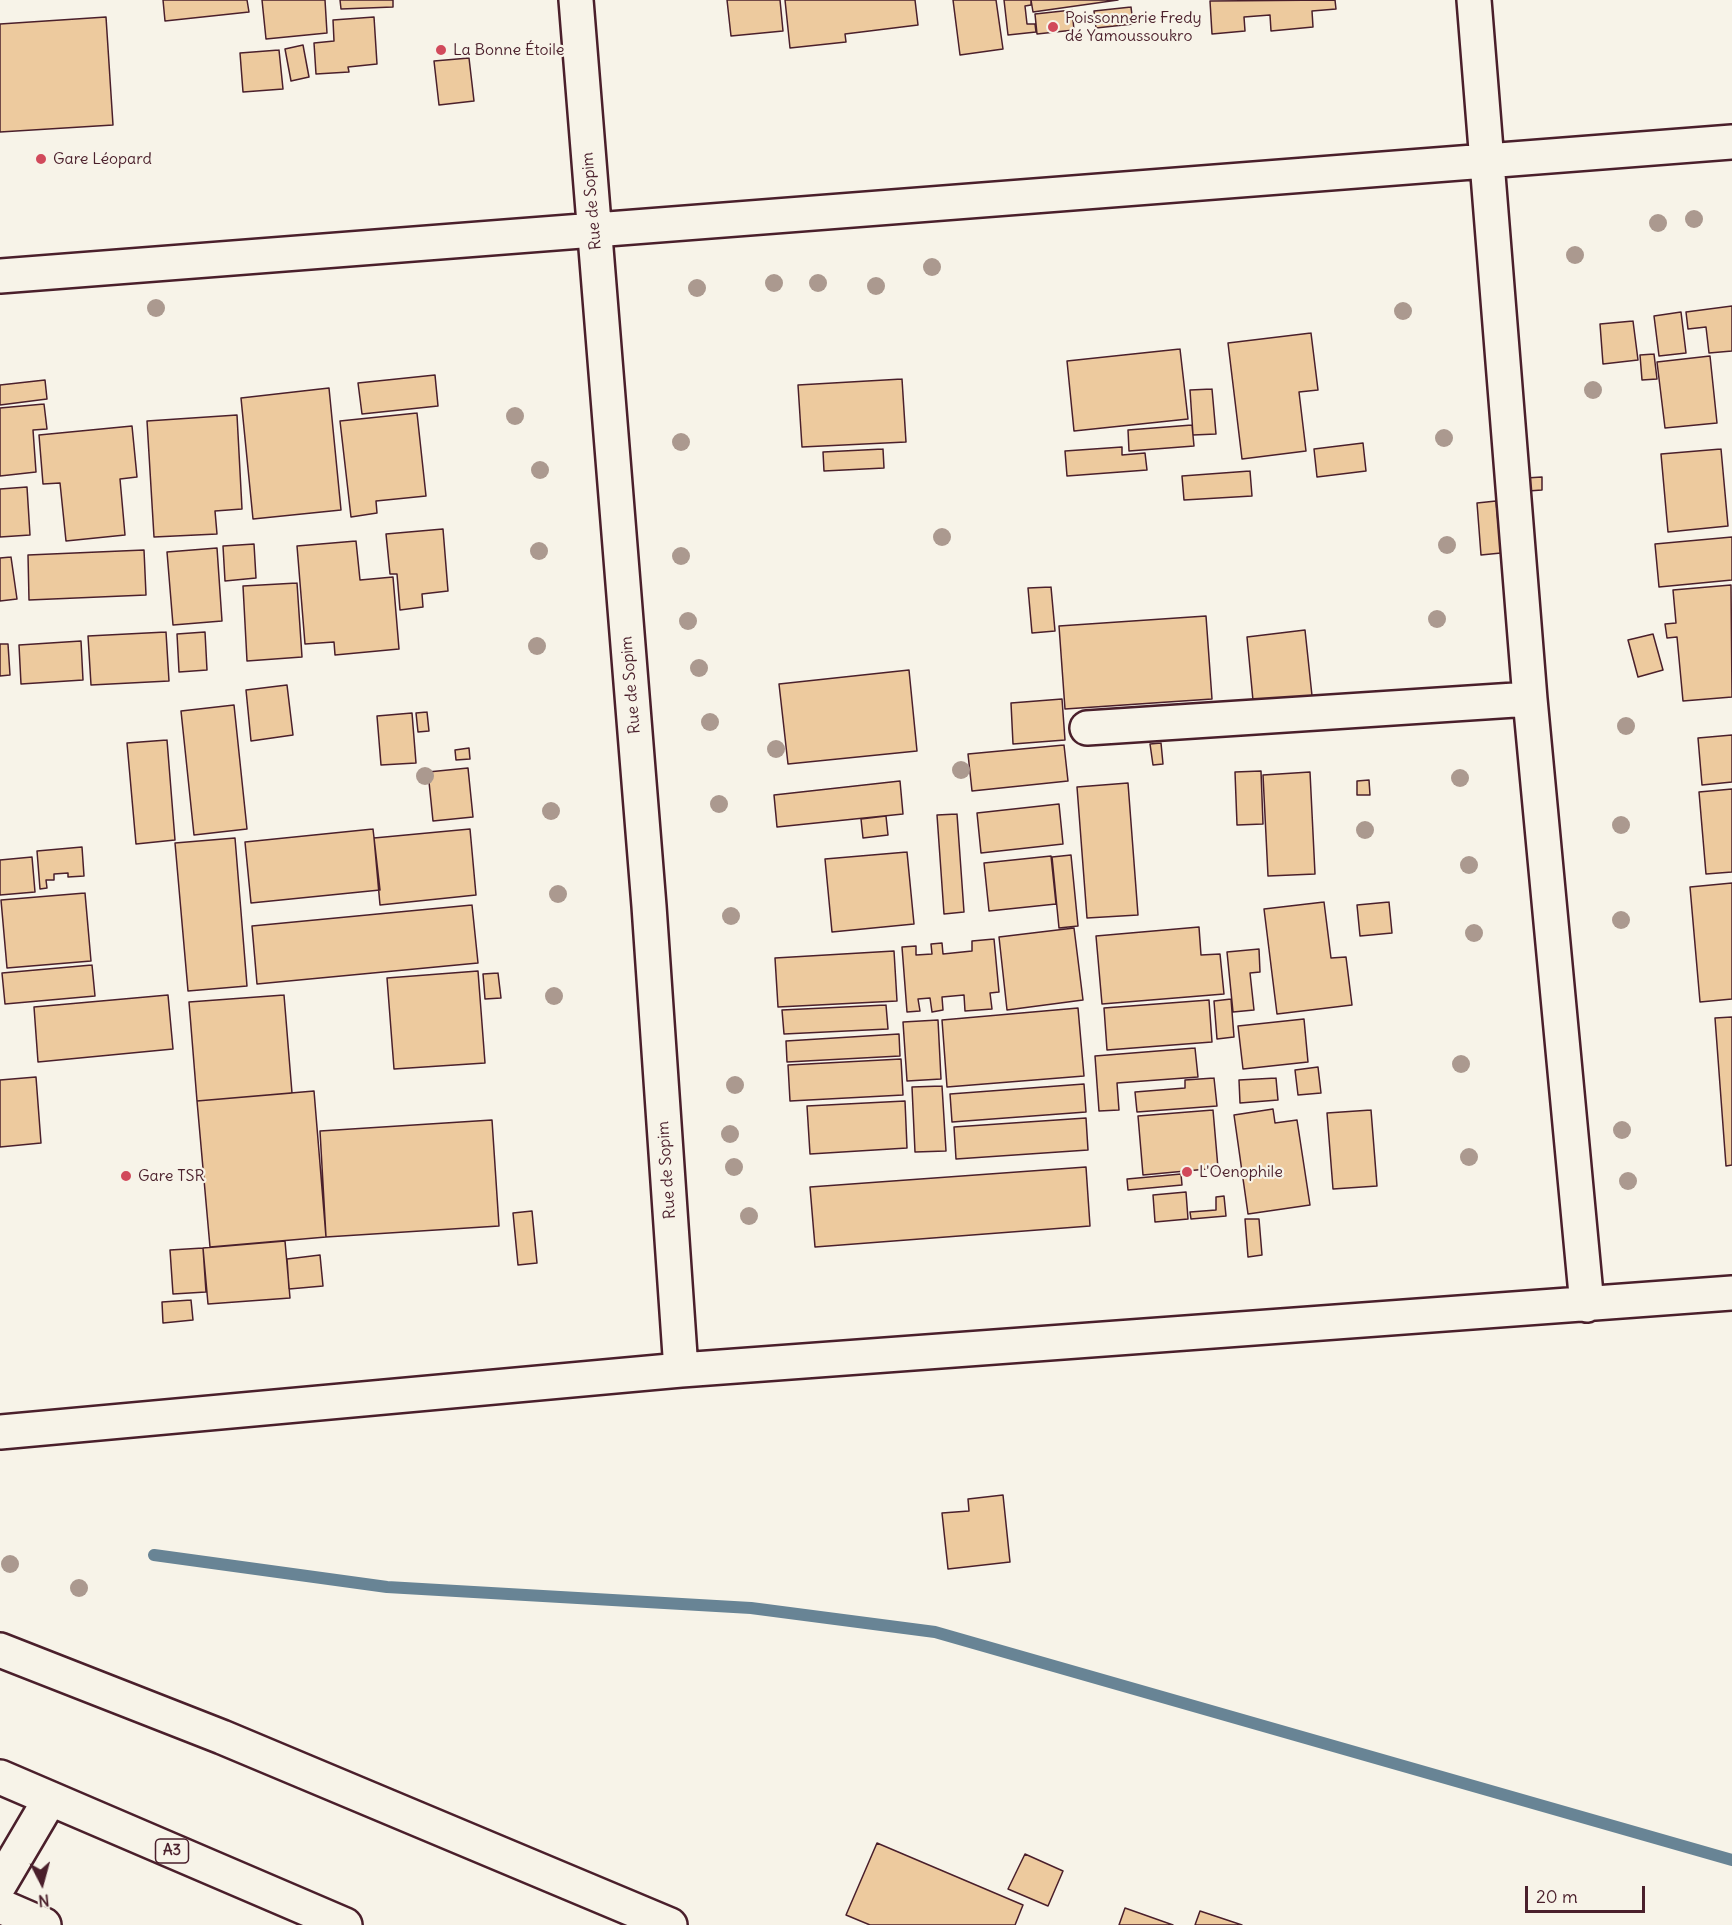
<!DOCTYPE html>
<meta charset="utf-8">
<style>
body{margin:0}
#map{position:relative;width:1732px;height:1925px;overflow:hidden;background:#f7f3e8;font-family:Delius,sans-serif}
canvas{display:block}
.north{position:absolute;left:12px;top:1853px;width:60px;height:60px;-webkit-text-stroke:4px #f7f3e8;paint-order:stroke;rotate:174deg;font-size:16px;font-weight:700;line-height:24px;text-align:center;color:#4a1f2b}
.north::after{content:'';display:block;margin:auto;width:21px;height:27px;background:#4a1f2b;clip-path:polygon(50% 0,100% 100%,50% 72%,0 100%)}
.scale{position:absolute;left:1525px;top:1886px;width:120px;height:27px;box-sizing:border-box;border:3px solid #4a1f2b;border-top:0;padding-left:8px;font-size:18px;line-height:21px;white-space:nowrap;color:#4a1f2b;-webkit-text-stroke:4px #f7f3e8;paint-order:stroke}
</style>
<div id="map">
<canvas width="1732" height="1925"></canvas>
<div class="north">N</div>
<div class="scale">20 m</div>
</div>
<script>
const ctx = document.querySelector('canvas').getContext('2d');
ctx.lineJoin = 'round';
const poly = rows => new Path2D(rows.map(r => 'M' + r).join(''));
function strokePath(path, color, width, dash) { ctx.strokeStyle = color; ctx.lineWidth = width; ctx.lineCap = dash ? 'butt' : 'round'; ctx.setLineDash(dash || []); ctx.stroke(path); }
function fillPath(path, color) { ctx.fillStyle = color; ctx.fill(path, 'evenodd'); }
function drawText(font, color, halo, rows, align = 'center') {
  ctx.font = font + ' Delius,sans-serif'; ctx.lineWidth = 4.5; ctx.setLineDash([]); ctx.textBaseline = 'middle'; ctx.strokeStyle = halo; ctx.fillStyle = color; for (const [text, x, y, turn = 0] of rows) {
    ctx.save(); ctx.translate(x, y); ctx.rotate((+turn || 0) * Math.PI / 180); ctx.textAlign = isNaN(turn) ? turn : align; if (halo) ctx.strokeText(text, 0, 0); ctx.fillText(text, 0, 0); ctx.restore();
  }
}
strokePath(poly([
 [154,1555,387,1587,751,1608,935,1632,1732,1860]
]), '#688495', 12);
const building = poly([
 [163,0,247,0,249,12,165,21,163,0],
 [262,0,325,0,327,33,266,39,262,0],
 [340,0,393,0,393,7,341,9,340,0],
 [727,0,780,0,783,31,731,36,727,0],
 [785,0,915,0,918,25,845,34,846,42,790,48,785,0],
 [953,0,996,0,1003,49,960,55,953,0],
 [1004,0,1031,0,1031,5,1025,6,1027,24,1035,24,1036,32,1008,35,1004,0],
 [1031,0,1118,0,1033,12,1031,0],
 [1335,0,1336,9,1312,11,1313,27,1271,31,1270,15,1244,17,1245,31,1212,34,1210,1,1335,0],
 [1131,7,1133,24,1096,28,1094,11,1131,7],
 [1072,10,1074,30,1037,34,1035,14,1072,10],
 [106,17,113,125,0,132,0,24,106,17],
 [374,17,377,64,348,67,349,72,316,74,314,43,334,41,333,20,374,17],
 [303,45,309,77,291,81,285,49,303,45],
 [279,50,283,89,243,92,240,53,279,50],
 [469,58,474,101,439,105,434,61,469,58],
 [1732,306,1732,351,1709,353,1706,327,1688,329,1686,312,1732,306],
 [1681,312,1686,353,1659,356,1654,316,1681,312],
 [1633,321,1638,360,1603,364,1600,324,1633,321],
 [1311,333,1318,390,1299,392,1306,451,1242,459,1228,343,1311,333],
 [1180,349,1188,419,1074,431,1067,361,1180,349],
 [1654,354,1657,379,1642,380,1640,355,1654,354],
 [1710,356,1717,423,1665,428,1657,362,1710,356],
 [435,375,438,406,362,414,358,383,435,375],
 [902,379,906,442,802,447,798,385,902,379],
 [45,380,47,399,0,405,0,385,45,380],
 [329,388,341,510,253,519,241,398,329,388],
 [1212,389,1216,434,1193,435,1190,390,1212,389],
 [44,404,47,429,33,430,36,472,0,476,0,408,44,404],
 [417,413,426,496,376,501,377,513,351,517,340,421,417,413],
 [237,415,242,509,215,511,217,534,154,537,147,421,237,415],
 [1192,425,1194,446,1129,451,1128,430,1192,425],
 [132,426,137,477,120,479,125,535,66,541,60,483,43,484,39,435,132,426],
 [1363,443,1366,471,1317,477,1314,449,1363,443],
 [1122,447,1122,455,1145,453,1147,470,1067,476,1065,451,1122,447],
 [883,449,884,468,824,471,823,452,883,449],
 [1721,449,1728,526,1668,532,1661,454,1721,449],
 [1250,471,1252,496,1184,500,1182,476,1250,471],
 [1542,477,1542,490,1528,491,1526,478,1542,477],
 [27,487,30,535,0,537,0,489,27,487],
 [1496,501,1501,553,1481,555,1477,503,1496,501],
 [443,529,448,591,422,594,423,607,400,610,397,574,390,574,386,534,443,529],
 [1732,537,1732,580,1659,587,1655,544,1732,537],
 [356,541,360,580,393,577,399,649,335,655,334,642,305,644,297,546,356,541],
 [254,544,256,578,225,581,223,546,254,544],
 [217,548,222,621,173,625,167,552,217,548],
 [144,550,146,595,29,600,28,555,144,550],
 [11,557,17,599,0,601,0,558,11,557],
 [297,583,302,657,247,661,243,586,297,583],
 [1731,585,1732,697,1683,701,1677,637,1667,638,1665,624,1676,623,1673,590,1731,585],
 [1051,587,1055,631,1032,633,1028,588,1051,587],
 [1206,616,1212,699,1065,709,1059,626,1206,616],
 [1305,630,1313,705,1254,711,1247,637,1305,630],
 [166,632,169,681,91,685,88,636,166,632],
 [205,632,207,670,179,672,177,634,205,632],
 [1653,634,1663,670,1638,677,1628,640,1653,634],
 [81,641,83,680,21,684,19,645,81,641],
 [0,644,8,644,10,675,0,676,0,644],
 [909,670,917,751,788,764,779,684,909,670],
 [287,685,293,735,251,741,246,690,287,685],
 [1062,699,1065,740,1013,744,1011,703,1062,699],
 [234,705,247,829,194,835,181,711,234,705],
 [427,712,429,731,418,732,416,713,427,712],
 [412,713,416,763,381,765,377,716,412,713],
 [1732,735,1732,782,1702,785,1698,738,1732,735],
 [167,740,175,840,136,844,127,743,167,740],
 [1161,743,1163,764,1153,765,1150,744,1161,743],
 [1064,745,1068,781,972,791,968,754,1064,745],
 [469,748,470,759,456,760,455,750,469,748],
 [468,768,473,817,433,821,428,772,468,768],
 [1261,771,1263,824,1237,825,1235,772,1261,771],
 [1310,772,1315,874,1268,876,1263,775,1310,772],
 [1369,780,1370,795,1357,795,1357,781,1369,780],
 [900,781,903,814,777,827,774,795,900,781],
 [1128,783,1138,915,1087,918,1077,787,1128,783],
 [1732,789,1732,872,1706,874,1699,792,1732,789],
 [1059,804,1063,844,981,853,977,813,1059,804],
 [957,814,964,912,944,914,937,815,957,814],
 [886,816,888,835,863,838,861,819,886,816],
 [373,829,380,890,251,903,245,842,373,829],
 [470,829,476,895,380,905,374,838,470,829],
 [235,838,247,986,188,991,175,843,235,838],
 [82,847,84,876,68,877,68,873,54,874,54,880,46,880,47,888,40,889,37,851,82,847],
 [907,852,914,924,832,932,825,859,907,852],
 [1071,855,1078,926,1059,928,1052,857,1071,855],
 [1051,856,1056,904,989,911,984,863,1051,856],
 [32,857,35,892,0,895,0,860,32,857],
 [1732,883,1732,999,1700,1002,1690,887,1732,883],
 [85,893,91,961,7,968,1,900,85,893],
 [1324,902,1331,958,1346,957,1352,1005,1277,1014,1264,909,1324,902],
 [1389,902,1392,933,1360,936,1357,905,1389,902],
 [472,905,478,963,257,984,252,926,472,905],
 [1199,927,1201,955,1220,954,1224,994,1102,1004,1096,936,1199,927],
 [1074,928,1083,1000,1007,1010,999,937,1074,928],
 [994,939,999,992,990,993,992,1009,965,1011,964,995,942,997,943,1010,932,1012,930,998,918,999,920,1011,907,1012,902,947,916,946,916,955,932,954,931,944,942,943,943,954,972,951,972,941,994,939],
 [1259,949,1260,972,1250,973,1254,1010,1233,1012,1227,952,1259,949],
 [894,951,897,1001,778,1007,775,958,894,951],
 [92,965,95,996,5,1004,2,973,92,965],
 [478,971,485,1063,394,1069,387,978,478,971],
 [498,973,501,998,485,999,483,974,498,973],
 [168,995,173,1049,38,1062,34,1007,168,995],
 [284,995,292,1093,197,1101,189,1002,284,995],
 [1231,999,1234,1037,1217,1039,1214,1001,1231,999],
 [1209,1000,1212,1042,1107,1050,1104,1008,1209,1000],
 [886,1005,888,1029,784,1034,782,1010,886,1005],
 [1078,1008,1084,1076,947,1087,942,1020,1078,1008],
 [1732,1017,1732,1165,1726,1166,1715,1018,1732,1017],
 [1304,1019,1308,1062,1243,1069,1238,1026,1304,1019],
 [938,1020,941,1079,907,1081,903,1022,938,1020],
 [899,1034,900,1056,787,1062,786,1041,899,1034],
 [1195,1048,1198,1077,1117,1083,1119,1110,1099,1111,1095,1056,1195,1048],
 [901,1059,903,1095,790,1101,788,1065,901,1059],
 [1318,1067,1321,1093,1298,1095,1295,1070,1318,1067],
 [36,1077,41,1143,0,1147,0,1080,36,1077],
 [1214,1078,1217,1106,1137,1112,1135,1092,1185,1088,1185,1080,1214,1078],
 [1276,1078,1278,1100,1240,1103,1239,1080,1276,1078],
 [1084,1084,1086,1112,952,1122,950,1094,1084,1084],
 [942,1086,946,1151,915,1152,912,1087,942,1086],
 [314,1091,326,1237,210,1247,197,1101,314,1091],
 [905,1101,907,1148,810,1154,807,1106,905,1101],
 [1273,1109,1275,1123,1297,1120,1310,1205,1248,1214,1234,1115,1273,1109],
 [1213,1110,1218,1168,1143,1175,1138,1116,1213,1110],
 [1371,1110,1377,1186,1333,1189,1327,1113,1371,1110],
 [1086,1118,1088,1150,956,1159,954,1127,1086,1118],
 [492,1120,499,1226,326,1237,320,1131,492,1120],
 [1086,1167,1090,1226,815,1247,810,1187,1086,1167],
 [1181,1174,1182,1185,1128,1190,1127,1179,1181,1174],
 [1186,1192,1188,1219,1155,1222,1153,1195,1186,1192],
 [1224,1196,1226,1216,1191,1219,1190,1212,1216,1210,1216,1197,1224,1196],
 [532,1211,537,1263,518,1265,513,1213,532,1211],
 [1245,1219,1259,1219,1262,1255,1248,1257,1245,1219],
 [285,1241,290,1298,208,1304,203,1248,285,1241],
 [203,1248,206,1292,173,1294,170,1250,203,1248],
 [320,1255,323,1286,289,1289,287,1259,320,1255],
 [191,1300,193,1320,163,1323,162,1302,191,1300],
 [1003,1495,1010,1562,948,1569,942,1513,969,1511,968,1499,1003,1495],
 [877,1843,1023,1905,1015,1925,870,1925,846,1915,877,1843],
 [1025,1854,1063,1871,1048,1906,1008,1889,1025,1854],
 [1125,1908,1173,1925,1119,1925,1125,1908],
 [1200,1911,1242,1925,1195,1925,1200,1911]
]);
fillPath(building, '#edca9e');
strokePath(building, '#4a1f2b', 1.5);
const minor = poly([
 [576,0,649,906,681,1370],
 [1474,0,1530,699,1587,1305],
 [0,276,1732,142],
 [1087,728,1530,699],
 [0,1432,681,1370,1732,1293],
 [0,1650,222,1737,670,1925],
 [0,1884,50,1799],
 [0,1906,44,1925]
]);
const highway = poly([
 [0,1777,345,1925]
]);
strokePath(minor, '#4a1f2b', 38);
strokePath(highway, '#4a1f2b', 38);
strokePath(minor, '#f7f3e8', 33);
strokePath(highway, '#f7f3e8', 33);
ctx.fillStyle = '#ab998f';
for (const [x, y] of [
 [1694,219],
 [1658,223],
 [1575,255],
 [932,267],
 [774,283],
 [818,283],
 [876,286],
 [697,288],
 [156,308],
 [1403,311],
 [1593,390],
 [515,416],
 [1444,438],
 [681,442],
 [540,470],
 [942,537],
 [1447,545],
 [539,551],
 [681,556],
 [1437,619],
 [688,621],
 [537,646],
 [699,668],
 [710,722],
 [1626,726],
 [776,749],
 [961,770],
 [425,776],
 [1460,778],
 [719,804],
 [551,811],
 [1621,825],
 [1365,830],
 [1469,865],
 [558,894],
 [731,916],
 [1621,920],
 [1474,933],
 [554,996],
 [1461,1064],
 [735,1085],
 [1622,1130],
 [730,1134],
 [1469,1157],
 [734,1167],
 [1628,1181],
 [749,1216],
 [10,1564],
 [79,1588]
]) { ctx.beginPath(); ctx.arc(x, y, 9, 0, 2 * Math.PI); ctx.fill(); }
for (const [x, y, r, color] of [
 [1053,27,6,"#d1495b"],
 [441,50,6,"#d1495b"],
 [41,159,6,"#d1495b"],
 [1187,1172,6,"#d1495b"],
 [126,1176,6,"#d1495b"]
]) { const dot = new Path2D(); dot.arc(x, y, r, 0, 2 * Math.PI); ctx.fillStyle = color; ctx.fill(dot); strokePath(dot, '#f7f3e8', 2); }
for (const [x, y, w] of [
 [172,1851,33]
]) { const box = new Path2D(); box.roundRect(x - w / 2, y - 12, w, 24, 4.5); ctx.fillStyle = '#f7f3e8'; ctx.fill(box); strokePath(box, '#4a1f2b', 1.5); }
drawText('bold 15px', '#4a1f2b', null, [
 ["A3",172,1851]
]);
drawText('16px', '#4a1f2b', '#f7f3e8', [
 ["Poissonnerie Fredy",1065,18],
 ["dé Yamoussoukro",1065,36],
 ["La Bonne Étoile",453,50],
 ["Gare Léopard",53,159],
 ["L'Oenophile",1199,1172],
 ["Gare TSR",138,1176]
], 'left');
drawText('16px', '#4a1f2b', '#f7f3e8', [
 ["Rue de Sopim",592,201,-95],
 ["Rue de Sopim",631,685,-95],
 ["Rue de Sopim",667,1170,-94]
]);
</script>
